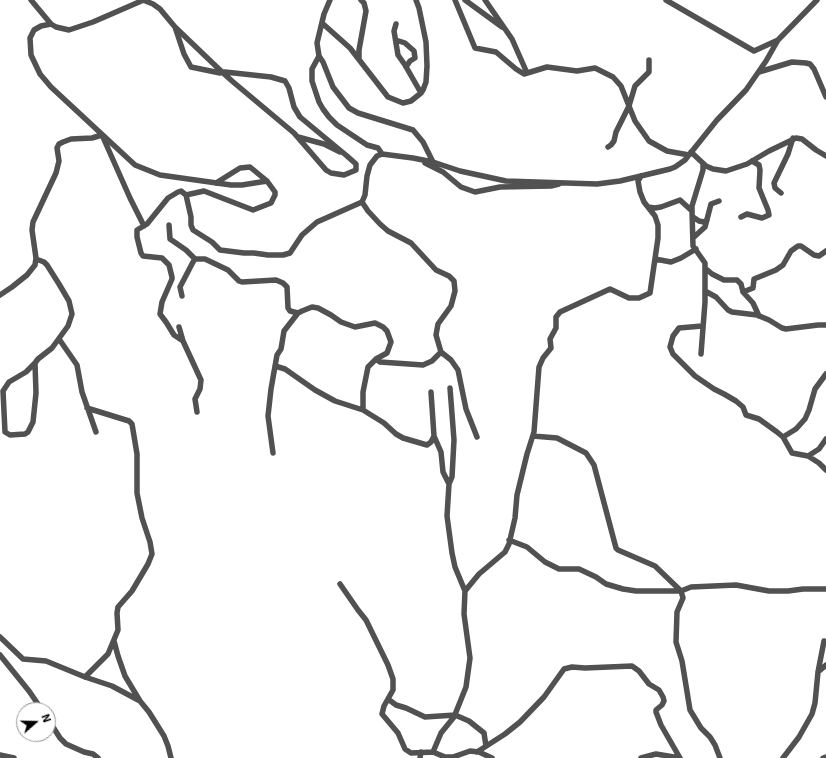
<!DOCTYPE html>
<style>
body{margin:0}
#map{position:relative;width:826px;height:758px;overflow:hidden;background:#fff;font-family:"Exo 2",sans-serif}
canvas{display:block}
.north{position:absolute;left:16px;top:702px;width:40px;height:40px;box-sizing:border-box;background:#fff;border:1px solid #999;border-radius:50%;rotate:70deg;font-size:11px;font-weight:700;line-height:16px;text-align:center;color:#000}
.north::after{content:'';display:block;margin:auto;width:14px;height:18px;background:#000;clip-path:polygon(50% 0,100% 100%,50% 72%,0 100%)}
</style>
<div id="map">
<canvas width="826" height="758"></canvas>
<div class="north">N</div>
</div>
<script>
const ctx = document.querySelector('canvas').getContext('2d');
ctx.lineJoin = 'round';
const poly = rows => new Path2D(rows.map(r => 'M' + r).join(''));
function strokePath(path, color, width, dash) { ctx.strokeStyle = color; ctx.lineWidth = width; ctx.lineCap = dash ? 'butt' : 'round'; ctx.setLineDash(dash || []); ctx.stroke(path); }
strokePath(poly([
 [31,0,51,24,56,27,69,30,93,22,139,2,143,0,153,4,160,9,175,27,184,54,191,67,220,73,222,72,225,72,271,77,285,81,289,88,294,107,300,117,347,156,356,164,356,170,344,175,331,173,326,170,294,133,232,81,222,72,175,27],
 [330,0,324,14,317,43,319,56,323,62,333,87,349,108,358,113,413,130,423,142,433,162],
 [455,0,475,48,496,52,516,69,524,74,547,67,577,71,595,68,613,77,621,86,635,121,649,141,667,151,689,155],
 [465,0,502,27],
 [485,0,512,39,527,73],
 [666,0,754,51,778,40,817,0],
 [322,23,350,48,388,97,403,103,411,101,421,93,423,90,426,82,427,66,426,42,419,8,416,0],
 [51,24,41,26,34,30,30,38,31,55,40,74,51,87,135,165,160,175,231,185,242,185,267,181],
 [396,24,394,31,398,55,405,65,421,93],
 [396,41,399,41,405,43,414,51,415,58,410,61,406,67],
 [319,56,312,69,312,81,319,102,323,109,329,117,337,125,367,145,378,148,382,154],
 [359,59,359,50,366,11,364,3,361,0],
 [759,72,792,62,806,63,810,64,814,69,826,97],
 [298,137,324,144,340,152],
 [608,147,611,145,614,141,616,132,629,106,635,86,649,72,649,60],
 [691,152,706,166,713,169,726,171,747,164,769,151,796,138,802,139,816,150,826,156],
 [425,163,443,172,461,187,475,192,500,187,551,186,559,184],
 [781,193,775,188,774,183,788,154,793,138],
 [186,195,204,191,253,210,271,203,275,195,275,192,267,181,250,167,240,168,216,183],
 [362,202,368,211,380,224,388,231,411,243,436,270,449,276,454,281,455,291,451,306,438,324,436,335,441,352,451,360,458,370,466,409,477,437],
 [648,207,655,208,661,207,680,200,692,211],
 [693,217,699,221,704,222,707,220],
 [741,217,747,214,762,218,769,215,768,210,759,188,760,170,759,165,752,161],
 [169,225,170,239,186,250,195,259],
 [694,237,705,227,711,204,719,201],
 [655,259,671,262,681,258,696,249],
 [705,268,712,274,724,280,737,280,741,284,743,292,753,303,759,316],
 [705,291,716,297,728,310,732,312,757,315,769,320,782,328,786,329,818,325,826,325],
 [743,292,753,288,754,279,776,270,783,265,791,251,798,246,801,246,814,255,819,256,826,251],
 [0,295,12,287,27,275,35,265,36,258,32,230,33,222,56,173,59,161,57,148,59,144,63,142,71,139,92,138,102,135,130,198,144,226],
 [182,296,180,287,193,262,195,259,205,259,228,270,239,281,242,282,276,280,283,283,287,287,288,308,290,311,298,313],
 [702,326,679,328,673,336,670,347,673,354,695,376,714,389,724,394,736,401,743,407,746,415,759,419,777,432,783,437,792,453,808,456,819,463,826,470],
 [179,327,183,341,201,380,200,389,195,399,197,412],
 [59,339,77,365,82,392,96,432],
 [183,341,174,335,166,322,160,314,162,302,172,279,172,277,169,265,162,258,143,256,141,253,137,237,137,230,147,224,168,198,178,192,181,191,186,195,191,217,191,225,193,230,212,242,220,250,244,253,254,253,268,255,283,255,290,253,302,235,317,222,362,202,365,195,367,176,370,165,377,156,382,154,413,158,433,162,460,171,506,181,597,184,620,181,670,169,675,167,685,160,717,120,746,90,766,61,778,40],
 [701,354,705,302,705,263,693,246,692,211,692,206,703,170,703,164],
 [376,359,380,362,423,365,432,361,441,352],
 [35,363,36,393,33,422,28,432,25,434,10,435,5,432,3,391,9,382,26,372,35,363,38,359,52,348,68,326,72,314,69,301,59,284,47,265,44,262,36,259],
 [275,366,285,369,315,390,335,401,363,410,384,423,396,434,403,438,427,445,431,442,434,436],
 [431,392,434,436,441,452,443,472,449,484],
 [533,436,557,438,586,453,594,465,616,548,618,550,655,566,681,591,683,598,677,612,676,642,682,661,690,710,701,728,710,737,715,745,720,758],
 [783,437,796,429,805,419,809,410,815,389,826,374],
 [273,453,268,416,271,389,277,355,281,349,284,331,298,313,302,311,312,307,318,308,331,315,341,322,355,327,375,323,383,327,387,331,391,342,387,353,376,359,368,367,363,392,363,410],
 [808,456,819,449,826,439],
 [509,540,527,547,545,562,559,569,579,569,596,577,606,584,623,589,636,591,681,591,691,587,736,585,769,591,788,591,803,589,826,589],
 [340,584,358,610,366,620,388,665,393,679,393,690,384,706,382,714,398,733,405,749,411,753,433,752,445,757,453,757,470,751,479,752,492,758],
 [465,591,479,574,505,552,509,544,515,518,517,495,527,454,534,432,539,367,543,358,551,348,550,339,556,328,556,317,560,312,610,289,629,298,639,298,650,293,658,238,658,225,655,216,644,202,640,192,638,181,641,176],
 [0,637,23,659,46,661,85,677,112,686,140,701],
 [114,641,118,656,125,676,140,701,149,712,164,736,168,746,171,758],
 [0,655,29,691,42,710],
 [818,672,826,665],
 [85,677,108,654,118,630,117,613,118,607,132,591,148,564,152,554,150,542,142,518,137,493,137,454,132,424,129,421,87,408],
 [388,699,396,705,406,708,425,717,455,715,469,721,484,733,486,746],
 [48,719,60,738,66,744,84,752,93,754,98,758],
 [433,752,441,733,454,717,466,687,470,658,464,614,465,591,455,567,452,553,447,516,449,484,452,477,454,440,450,388],
 [477,752,505,734,520,722,544,697,564,669,572,667,585,668,632,666,639,671,649,684,659,690,663,697,664,701,662,705,656,710,656,712,661,725,680,758],
 [0,755,14,758],
 [420,758,421,752],
 [641,758,656,754,680,758],
 [783,758,799,737,812,714,815,703,818,672,824,641],
 [823,758,826,757]
]), '#515151', 5.5);
</script>
